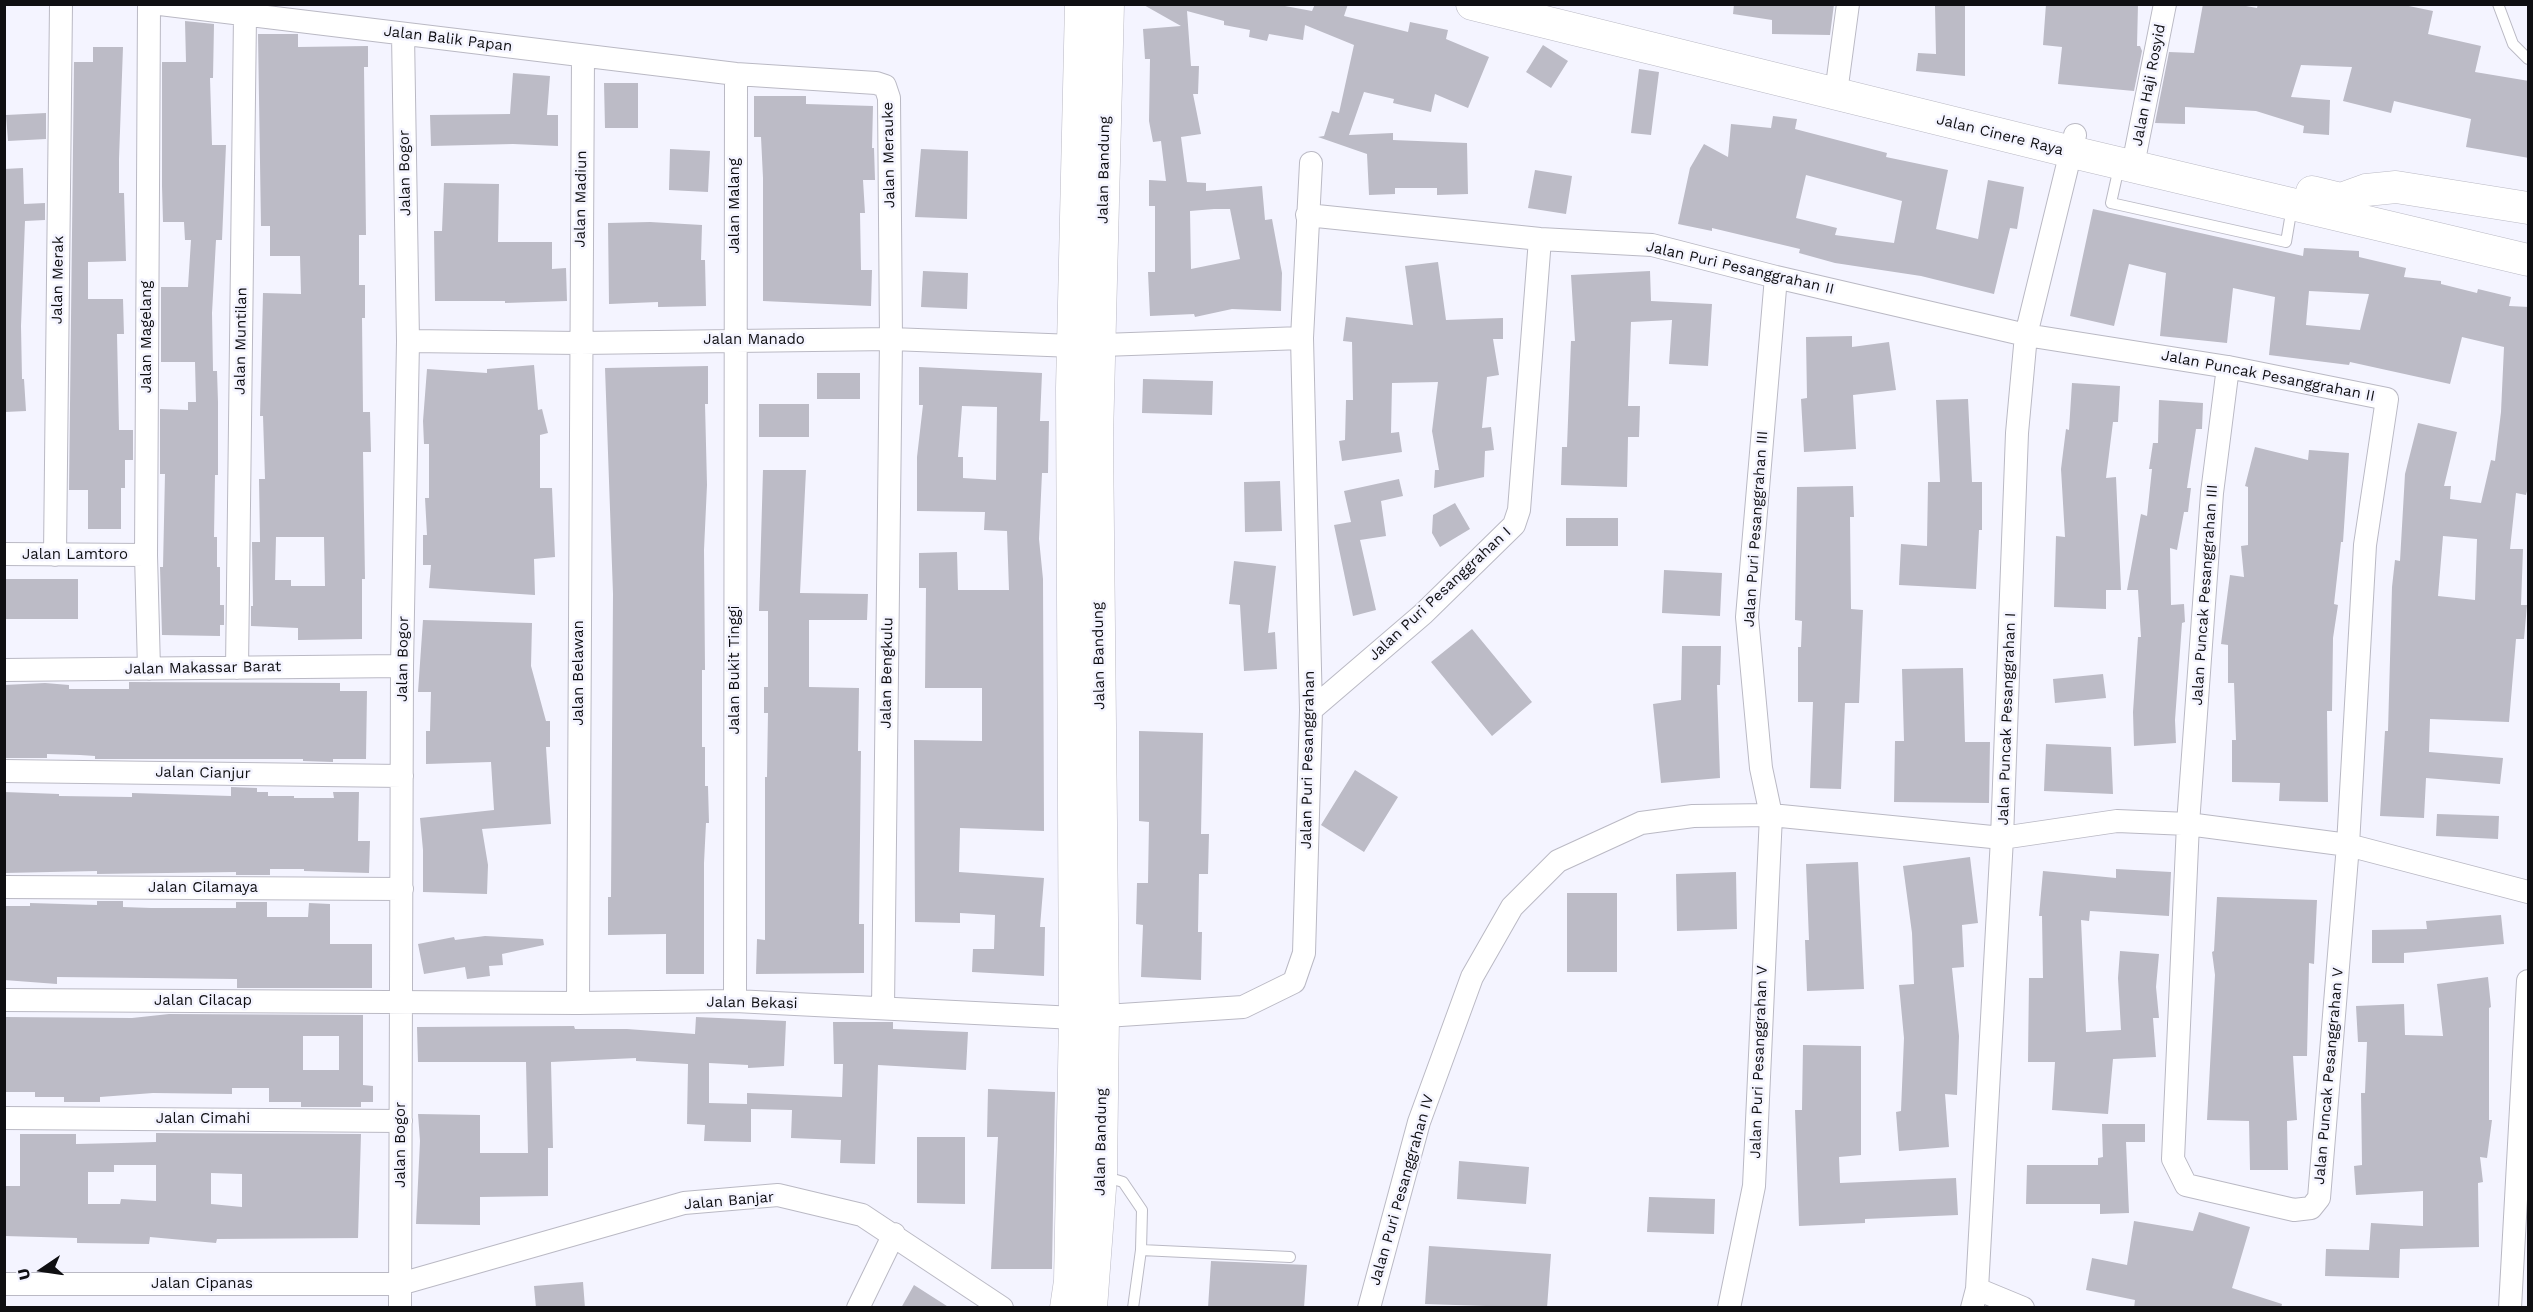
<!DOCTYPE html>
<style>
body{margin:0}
#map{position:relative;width:2533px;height:1312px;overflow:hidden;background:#f4f4ff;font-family:"Work Sans",sans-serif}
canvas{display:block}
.frame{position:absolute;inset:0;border:6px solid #0f0f12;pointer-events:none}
.north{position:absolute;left:12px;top:1240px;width:60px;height:60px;-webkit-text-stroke:4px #f4f4ff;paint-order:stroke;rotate:257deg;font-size:16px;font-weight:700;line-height:24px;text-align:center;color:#0f0f12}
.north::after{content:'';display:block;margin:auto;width:21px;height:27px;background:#0f0f12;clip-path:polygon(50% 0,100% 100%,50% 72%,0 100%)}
</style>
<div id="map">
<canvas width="2533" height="1312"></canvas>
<div class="frame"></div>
<div class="north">U</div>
</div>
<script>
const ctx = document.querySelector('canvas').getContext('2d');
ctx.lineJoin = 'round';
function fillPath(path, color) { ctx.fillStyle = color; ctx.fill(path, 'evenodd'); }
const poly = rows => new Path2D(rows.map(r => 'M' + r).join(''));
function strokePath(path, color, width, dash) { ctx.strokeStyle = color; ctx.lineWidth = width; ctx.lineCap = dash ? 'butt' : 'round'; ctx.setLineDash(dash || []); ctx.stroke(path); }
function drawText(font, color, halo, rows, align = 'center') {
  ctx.font = font + ' "Work Sans",sans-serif'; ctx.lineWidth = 5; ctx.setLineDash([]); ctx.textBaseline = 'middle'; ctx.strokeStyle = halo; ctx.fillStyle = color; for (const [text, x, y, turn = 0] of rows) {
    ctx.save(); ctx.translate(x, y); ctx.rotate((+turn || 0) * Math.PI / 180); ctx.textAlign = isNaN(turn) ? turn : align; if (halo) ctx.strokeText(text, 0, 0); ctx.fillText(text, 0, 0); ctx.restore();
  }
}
fillPath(poly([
 [1142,4,1274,4,1312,11,1315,4,1348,4,1344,16,1408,32,1410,22,1448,30,1446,39,1489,57,1468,108,1435,94,1431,112,1393,103,1394,99,1364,92,1349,135,1393,133,1393,140,1467,143,1468,194,1437,195,1437,188,1395,188,1395,194,1369,195,1367,154,1318,137,1324,136,1332,111,1339,113,1354,45,1305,25,1303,40,1269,34,1267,41,1249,37,1250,30,1224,25,1224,21,1187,11,1191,66,1199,66,1198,94,1193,94,1201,134,1181,137,1187,182,1206,183,1206,191,1262,186,1265,220,1272,219,1282,273,1281,311,1232,309,1195,317,1194,314,1150,316,1148,272,1155,272,1155,206,1149,206,1149,180,1166,181,1161,141,1153,142,1149,121,1150,59,1145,59,1143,29,1181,26],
 [1214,209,1230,209,1240,259,1191,269,1190,211],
 [1734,4,1834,4,1830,35,1772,34,1772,20,1733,14],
 [2046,4,2138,4,2137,46,2140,46,2142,51,2134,91,2058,84,2062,47,2043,45],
 [2203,4,2235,4,2257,8,2258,4,2399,4,2433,11,2428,34,2481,46,2475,72,2529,81,2529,158,2466,147,2471,119,2394,101,2391,113,2343,101,2352,67,2301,65,2291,97,2330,100,2329,135,2303,133,2304,126,2256,111,2185,107,2185,124,2155,123,2169,52,2194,53],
 [1965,5,1965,76,1916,71,1918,53,1936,54,1935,6],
 [185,21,214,24,213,78,210,78,212,145,226,145,222,240,216,240,212,313,213,371,217,371,218,402,218,475,215,475,214,537,217,537,217,567,220,567,220,605,224,605,224,625,220,625,220,636,162,635,160,567,163,567,165,474,160,474,160,409,188,410,188,402,196,402,195,362,161,362,161,287,188,287,191,240,185,240,184,222,163,222,162,186,162,62,186,62],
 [258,34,298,34,298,47,368,46,368,67,364,67,366,235,359,235,359,285,365,285,365,318,362,318,363,412,370,412,371,452,363,452,365,579,362,579,362,639,298,640,298,628,251,626,251,606,253,606,252,542,260,542,259,479,265,479,263,416,260,416,263,293,301,294,300,256,270,256,270,226,261,226],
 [276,537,324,537,325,586,291,586,291,580,275,580],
 [1543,45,1568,61,1551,88,1526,72],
 [93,47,123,47,119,159,119,193,124,193,126,261,88,262,88,299,123,299,124,334,117,334,119,430,133,430,133,460,125,460,125,488,121,488,121,529,88,529,88,490,69,490,74,62,93,62],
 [1639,69,1659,72,1651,135,1631,133],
 [513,73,550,76,547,115,558,115,558,146,513,144,431,146,430,115,510,114],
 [604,83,638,83,638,128,605,128],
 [754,96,806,96,806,104,873,106,872,148,874,148,875,180,863,180,865,213,860,213,861,270,872,270,871,306,763,301,763,178,761,137,754,137],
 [46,113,46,139,8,141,6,115],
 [1773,116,1797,119,1795,129,1887,153,1886,157,1948,170,1936,229,1978,239,1988,180,2024,187,2017,229,2010,228,1994,294,1921,276,1835,263,1799,253,1800,249,1712,228,1712,231,1678,224,1690,168,1704,144,1728,157,1731,124,1771,128],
 [1806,175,1902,201,1894,243,1835,235,1837,228,1796,218],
 [670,149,710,151,708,192,669,190],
 [921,149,968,151,967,219,915,217],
 [23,168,24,204,45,203,45,220,25,221,21,326,22,379,24,379,26,411,5,412,4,169],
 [1535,170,1572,176,1566,214,1528,208],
 [444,183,499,184,498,242,552,242,552,269,566,268,567,301,505,303,505,301,435,301,434,231,442,231],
 [2093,209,2303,256,2304,248,2359,251,2359,257,2406,268,2404,277,2441,281,2441,284,2477,293,2478,289,2511,297,2509,306,2529,307,2529,483,2526,495,2516,493,2510,549,2523,549,2521,605,2527,605,2524,639,2516,639,2509,722,2430,719,2429,752,2503,758,2500,784,2426,778,2424,818,2380,816,2385,731,2388,731,2392,587,2395,560,2400,561,2405,474,2418,423,2457,432,2444,486,2451,486,2450,499,2481,503,2491,460,2495,461,2501,412,2504,347,2462,337,2450,384,2350,362,2349,365,2269,355,2275,297,2233,288,2227,343,2160,336,2166,273,2129,264,2114,326,2070,316],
 [2309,291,2369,294,2360,330,2306,325],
 [2443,536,2477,539,2475,600,2438,596],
 [650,222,702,225,701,260,705,260,706,306,658,307,658,302,609,304,608,223],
 [1438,262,1446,320,1503,318,1503,339,1493,339,1499,375,1487,377,1482,428,1491,427,1494,450,1485,451,1484,477,1434,488,1435,470,1439,470,1432,431,1438,382,1392,383,1391,433,1399,432,1402,452,1342,461,1339,441,1345,440,1346,400,1353,400,1352,342,1343,341,1346,317,1413,325,1405,266],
 [923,271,968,273,967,309,921,307],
 [1650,271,1651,301,1712,304,1708,366,1669,364,1672,320,1631,322,1628,406,1640,406,1639,437,1628,437,1627,487,1561,485,1562,447,1567,447,1571,341,1575,341,1571,275],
 [1852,336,1852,347,1889,342,1896,390,1853,395,1856,449,1804,452,1801,399,1807,398,1806,337],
 [534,365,538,410,542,409,548,433,540,435,540,488,552,488,555,557,534,559,535,595,429,588,431,565,423,565,423,535,427,535,425,498,429,498,429,444,424,444,423,421,427,369,487,373,487,369],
 [708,366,708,404,705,404,707,485,704,550,705,670,702,670,702,747,705,747,705,786,708,786,709,823,706,823,704,863,704,974,666,974,666,934,608,935,608,897,611,897,613,594,605,368],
 [919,367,1042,373,1040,421,1049,421,1048,473,1042,473,1039,539,1043,579,1044,831,960,828,959,872,1044,878,1040,927,1045,927,1044,976,972,972,973,949,994,949,995,915,960,913,960,923,915,922,914,740,982,741,982,688,925,688,926,588,919,588,919,553,957,552,958,590,1009,590,1007,531,984,530,985,512,917,511,917,457,923,405,919,405],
 [962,406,997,407,996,480,963,478,963,457,958,457],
 [817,373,860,373,860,399,817,399],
 [1143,379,1213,381,1212,415,1142,413],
 [2072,383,2120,386,2118,422,2113,422,2106,478,2116,477,2121,590,2106,590,2106,609,2054,607,2056,536,2065,537,2061,469,2066,429,2069,430],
 [1968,399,1972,482,1982,482,1982,530,1979,530,1976,589,1899,585,1901,544,1927,546,1928,482,1940,482,1936,400],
 [2159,400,2203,403,2202,429,2196,429,2187,488,2191,488,2188,512,2184,512,2177,550,2170,548,2171,605,2184,604,2185,622,2182,623,2175,720,2176,743,2134,746,2133,712,2138,637,2141,637,2138,590,2127,590,2141,514,2147,516,2152,469,2149,469,2153,443,2158,443],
 [759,404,809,404,809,437,759,437],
 [2255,447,2308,460,2309,450,2349,453,2343,542,2341,542,2334,604,2338,605,2333,638,2332,711,2327,711,2328,802,2279,801,2280,783,2232,782,2232,740,2236,740,2234,683,2228,683,2228,645,2221,644,2230,575,2244,577,2241,546,2248,545,2248,487,2245,486],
 [763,470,806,470,800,593,868,594,867,620,809,620,809,687,859,688,858,751,861,751,859,924,864,924,864,973,756,974,757,939,765,940,765,777,767,777,768,713,764,713,764,687,768,687,768,611,759,611],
 [1399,479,1403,496,1381,501,1386,536,1360,540,1376,610,1353,616,1334,525,1351,522,1344,491],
 [1280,481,1282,531,1245,532,1244,482],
 [1853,486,1854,517,1850,517,1851,609,1863,610,1859,703,1845,703,1841,789,1810,788,1813,702,1798,702,1798,647,1801,647,1802,621,1795,620,1797,487],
 [1455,503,1470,529,1440,547,1432,533,1433,515],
 [1566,518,1618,518,1618,546,1566,546],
 [1234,561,1276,566,1268,633,1275,632,1277,669,1244,671,1240,605,1229,604],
 [1664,570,1722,573,1720,616,1662,613],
 [4,579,78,579,78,619,4,619],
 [423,620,532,623,531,666,546,721,550,721,550,747,546,747,551,824,482,829,488,865,487,894,423,892,423,850,420,818,494,810,491,762,426,764,426,731,430,731,431,692,418,692],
 [1472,629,1532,702,1492,736,1431,662],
 [1682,646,1721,646,1720,685,1717,685,1720,778,1661,783,1653,704,1681,700],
 [1963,668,1965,742,1990,742,1989,803,1894,802,1895,741,1904,741,1902,669],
 [2103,674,2106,698,2055,703,2053,679],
 [129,682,340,683,340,691,367,691,366,759,333,759,333,762,303,761,303,759,95,759,95,756,80,755,47,754,47,758,4,758,4,685,45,683,69,685,69,689,129,689],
 [1139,731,1203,733,1201,834,1209,834,1208,874,1199,874,1198,932,1202,932,1201,980,1141,977,1143,925,1136,924,1137,883,1148,883,1149,822,1139,821],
 [2046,744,2111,747,2113,794,2044,791],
 [1355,770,1398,797,1364,852,1321,825],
 [231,787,257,788,257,792,268,792,268,796,294,796,294,798,334,798,333,792,359,792,358,841,370,841,369,873,304,871,304,869,270,869,270,875,236,875,236,872,97,874,97,871,4,873,4,792,59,794,59,796,132,797,132,793,231,796],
 [2437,814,2499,816,2498,839,2436,836],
 [1970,857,1978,923,1962,925,1964,967,1952,968,1959,1036,1957,1095,1945,1094,1949,1147,1899,1151,1896,1112,1901,1111,1904,1038,1899,985,1914,984,1912,933,1903,866],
 [1858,862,1864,989,1807,991,1805,940,1809,940,1806,864],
 [2116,869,2171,872,2169,916,2090,911,2089,921,2081,920,2086,1032,2121,1030,2118,978,2120,951,2159,954,2156,987,2159,1018,2153,1018,2156,1057,2113,1059,2108,1114,2052,1110,2055,1062,2028,1062,2029,978,2043,978,2042,916,2039,916,2043,871,2116,878],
 [1736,872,1737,929,1677,931,1676,874],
 [1567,893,1617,893,1617,972,1567,972],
 [2217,897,2317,900,2314,964,2309,963,2307,1056,2293,1056,2297,1120,2287,1121,2288,1170,2250,1170,2249,1121,2207,1120,2215,975,2212,952,2214,951],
 [97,901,123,901,123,907,151,908,236,908,236,902,267,902,267,917,308,917,309,903,330,904,330,944,372,944,372,988,237,988,237,979,57,977,57,984,4,980,4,906,30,906,30,903,97,905],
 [2501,915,2504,944,2404,953,2404,963,2372,963,2372,930,2427,929,2426,921],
 [485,936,543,939,544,945,502,954,503,965,489,966,490,976,467,979,465,967,424,974,418,944,454,937,455,940],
 [2488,977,2491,1007,2489,1008,2489,1120,2492,1120,2487,1158,2480,1157,2483,1182,2478,1183,2479,1247,2400,1249,2399,1278,2325,1276,2326,1249,2369,1250,2371,1223,2423,1226,2423,1191,2356,1195,2354,1166,2362,1165,2361,1093,2365,1093,2367,1042,2358,1042,2356,1006,2404,1004,2405,1035,2443,1036,2437,984],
 [169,1014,363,1015,363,1085,373,1086,373,1102,361,1102,361,1107,301,1107,301,1102,269,1102,269,1088,232,1088,232,1094,153,1093,100,1097,100,1102,64,1102,64,1097,35,1097,35,1092,4,1092,4,1017,132,1018],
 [303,1036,339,1036,339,1070,303,1070],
 [696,1017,786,1021,784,1066,748,1068,748,1065,709,1063,709,1103,747,1104,747,1093,842,1097,843,1064,834,1064,833,1022,893,1022,893,1029,968,1032,966,1070,878,1065,875,1164,840,1163,841,1140,791,1138,792,1110,751,1109,751,1142,704,1141,705,1125,687,1124,688,1064,636,1061,636,1058,551,1062,553,1148,548,1148,548,1196,480,1197,480,1225,416,1224,420,1141,418,1114,480,1115,480,1153,528,1153,526,1062,418,1062,417,1027,574,1026,575,1029,627,1029,695,1034],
 [1803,1045,1861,1046,1861,1155,1839,1157,1840,1183,1956,1178,1958,1215,1865,1219,1865,1223,1799,1226,1795,1110,1802,1110],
 [988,1089,1055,1092,1052,1269,991,1269,998,1137,987,1137],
 [2102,1124,2145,1124,2145,1142,2126,1142,2129,1213,2100,1214,2100,1204,2026,1204,2027,1165,2098,1165,2098,1158,2103,1157],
 [156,1133,361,1134,358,1238,217,1239,216,1243,150,1237,149,1244,77,1243,77,1238,4,1236,5,1186,20,1186,20,1134,76,1134,76,1144,121,1143,156,1142],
 [114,1165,156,1165,156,1201,121,1199,120,1204,88,1204,88,1172,114,1172],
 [211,1173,242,1174,242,1207,211,1204],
 [917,1137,965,1137,965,1204,917,1203],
 [1459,1161,1529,1167,1526,1204,1457,1199],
 [1649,1197,1715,1199,1714,1234,1647,1232],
 [2199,1212,2250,1227,2232,1288,2282,1304,2281,1308,2134,1308,2135,1300,2086,1290,2092,1258,2127,1265,2134,1221,2193,1231],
 [1429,1246,1551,1254,1547,1308,1425,1304],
 [1211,1261,1307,1265,1304,1308,1208,1308],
 [583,1282,585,1308,536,1308,534,1286],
 [914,1285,950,1308,901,1308]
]), '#bcbbc6');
const lane = poly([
 [2498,4,2513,44,2528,59],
 [2119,167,2111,203,2286,242,2292,207],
 [1103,1176,1123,1182,1142,1210,1141,1250,1133,1308],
 [1141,1250,1290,1257]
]);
const street = poly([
 [160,4,736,74,876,83,885,86,889,98,891,339,883,1007],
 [1838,78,1848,4],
 [2133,165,2165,4],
 [1307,215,1540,239,1652,245,1776,277,2026,335,2228,367,2387,399,2365,545,2348,845,2319,1198,2311,1208,2294,1210,2186,1185,2173,1159,2188,824,2212,493,2228,367],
 [408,341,580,343,891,339,1074,346,1302,338],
 [4,554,146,555],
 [55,555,61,4],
 [237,668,245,15],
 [149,669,146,555,149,4],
 [4,670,402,666],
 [1311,710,1423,614,1514,525,1519,510,1540,239],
 [4,771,402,776],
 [4,887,402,889],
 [4,1000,578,1003,735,1001,1075,1018,1243,1007,1294,982,1304,953,1311,710,1302,338,1311,163],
 [735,1001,736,74],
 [578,1003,583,56],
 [4,1118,401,1121],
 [4,1284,400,1284,684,1203,778,1195,862,1215,1002,1308],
 [1977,1289,2023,1308],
 [400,1308,402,666,408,341,403,34],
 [858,1308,894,1234],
 [1369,1308,1419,1122,1472,977,1512,907,1558,861,1641,823,1693,816,1771,815,2002,838,2117,821,2188,824,2348,845,2528,892],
 [1729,1308,1754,1186,1771,815,1761,768,1747,617,1776,277],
 [1972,1308,1977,1289,2002,838,2017,433,2026,335,2075,135],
 [2510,1308,2528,981]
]);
const secondary = poly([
 [1472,4,2072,152,2528,260],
 [2312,192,2341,199,2366,190,2396,187,2528,208],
 [1066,1308,1070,1281,1075,1018,1072,388,1081,4],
 [1091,1308,1101,1175,1103,1016,1097,437,1108,4]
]);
strokePath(lane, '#bab9c4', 12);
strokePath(street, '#bab9c4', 24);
strokePath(secondary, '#bab9c4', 33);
strokePath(lane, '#fff', 10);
strokePath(street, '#fff', 22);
strokePath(secondary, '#fff', 32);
drawText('15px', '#0f0f12', '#f4f4ff', [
 ["Jalan Balik Papan",448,39,7],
 ["Jalan Haji Rosyid",2149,85,-79],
 ["Jalan Cinere Raya",2000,135,14],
 ["Jalan Merauke",889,155,-91],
 ["Jalan Bandung",1104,170,-89],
 ["Jalan Bogor",405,173,-91],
 ["Jalan Madiun",581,199,-89],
 ["Jalan Malang",735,206,-90],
 ["Jalan Puri Pesanggrahan II",1740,268,13],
 ["Jalan Merak",58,280,-89],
 ["Jalan Magelang",147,337,-90],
 ["Jalan Manado",754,340],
 ["Jalan Muntilan",241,341,-89],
 ["Jalan Puncak Pesanggrahan II",2268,376,11],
 ["Jalan Puri Pesanggrahan III",1756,529,-86],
 ["Jalan Lamtoro",75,555],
 ["Jalan Puri Pesanggrahan I",1440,594,-43],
 ["Jalan Puncak Pesanggrahan III",2205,595,-86],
 ["Jalan Bandung",1099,656,-91],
 ["Jalan Bogor",403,659,-89],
 ["Jalan Makassar Barat",203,668,-1],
 ["Jalan Bukit Tinggi",735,670,-90],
 ["Jalan Belawan",579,673,-90],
 ["Jalan Bengkulu",887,673,-89],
 ["Jalan Puncak Pesanggrahan I",2007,719,-88],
 ["Jalan Puri Pesanggrahan",1308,760,-89],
 ["Jalan Cianjur",203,773,1],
 ["Jalan Cilamaya",203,888],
 ["Jalan Cilacap",203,1001],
 ["Jalan Bekasi",752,1003,1],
 ["Jalan Puri Pesanggrahan V",1759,1062,-88],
 ["Jalan Puncak Pesanggrahan V",2329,1076,-85],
 ["Jalan Cimahi",203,1119],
 ["Jalan Bandung",1101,1142,-89],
 ["Jalan Bogor",401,1145,-90],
 ["Jalan Puri Pesanggrahan IV",1402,1190,-74],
 ["Jalan Banjar",729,1201,-5],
 ["Jalan Cipanas",202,1284]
]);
</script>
